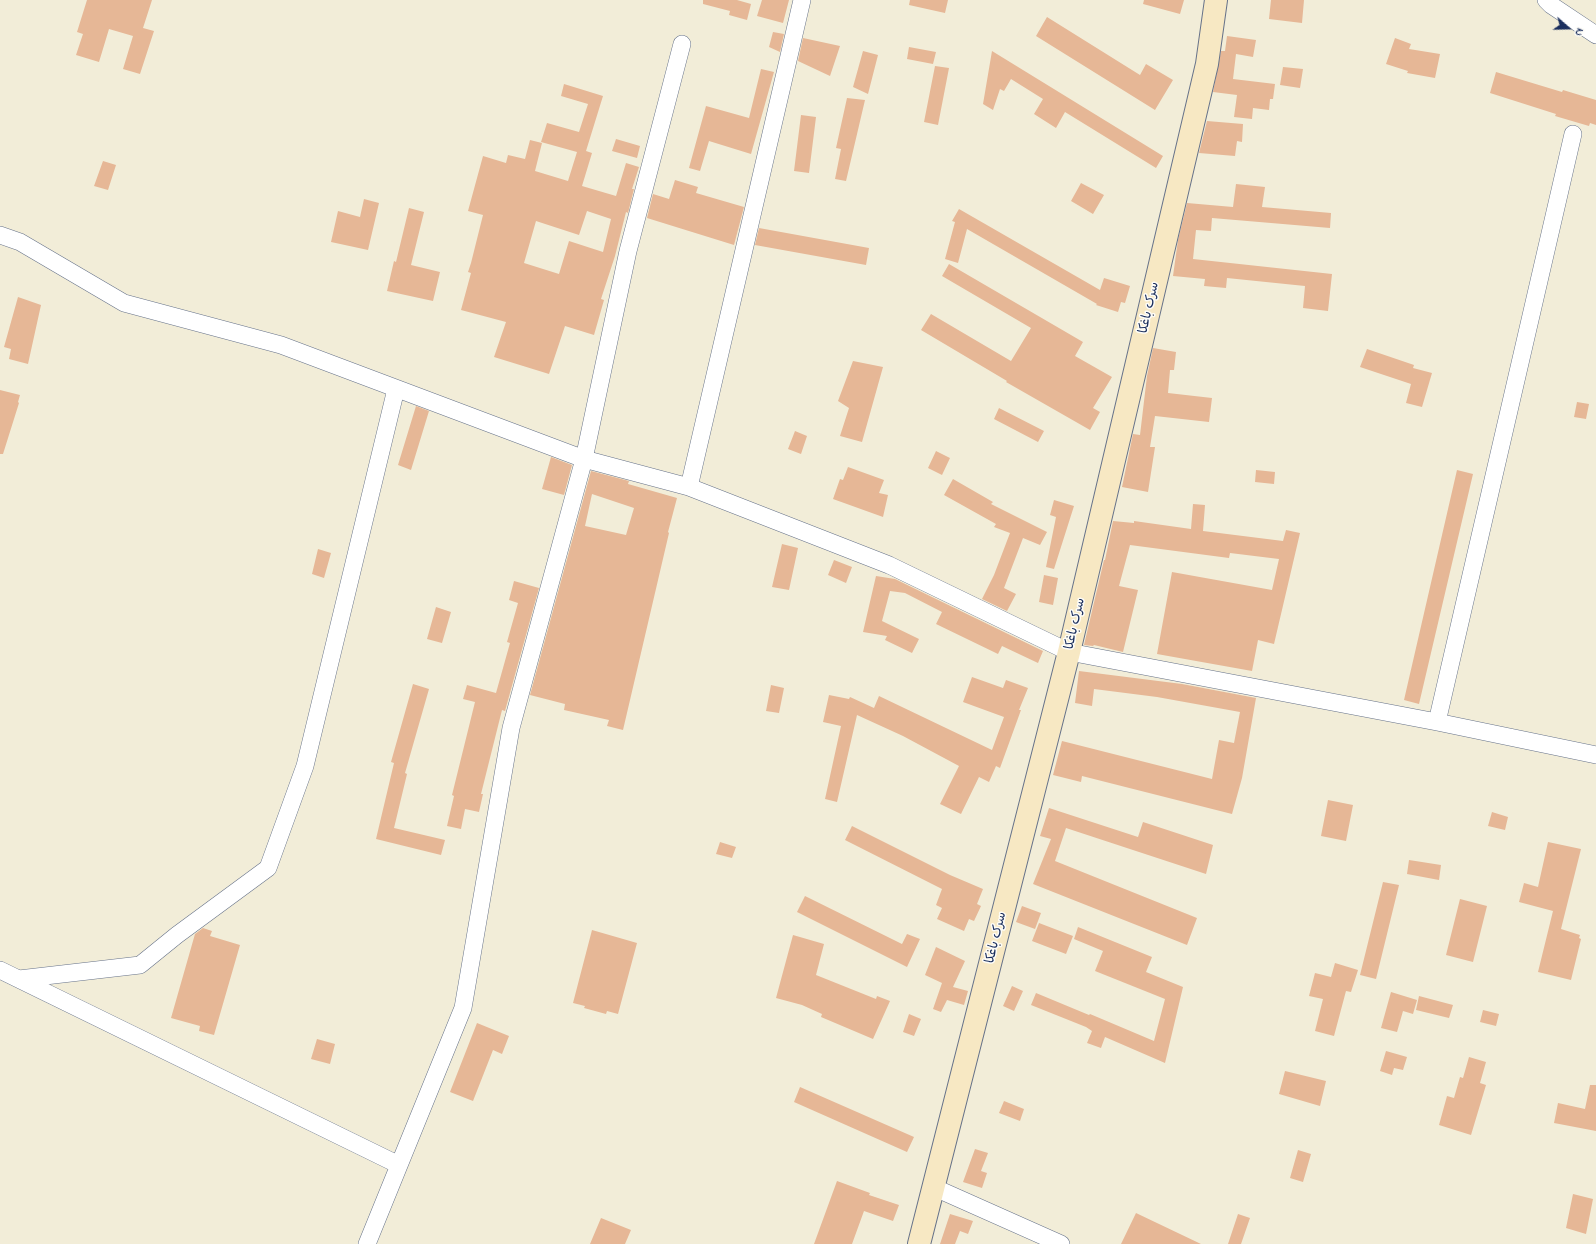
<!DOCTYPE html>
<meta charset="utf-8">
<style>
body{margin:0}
#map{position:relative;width:1596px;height:1244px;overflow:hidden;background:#f2edd8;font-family:"Indie Flower",sans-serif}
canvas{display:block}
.north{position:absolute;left:1548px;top:8px;width:40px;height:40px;-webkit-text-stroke:3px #fdfcf7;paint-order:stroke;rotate:110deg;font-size:11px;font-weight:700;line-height:16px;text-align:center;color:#1b2f5e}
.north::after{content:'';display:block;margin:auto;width:14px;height:18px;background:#1b2f5e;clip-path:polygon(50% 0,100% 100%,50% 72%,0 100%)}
</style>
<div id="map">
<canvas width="1596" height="1244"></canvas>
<div class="north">N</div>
</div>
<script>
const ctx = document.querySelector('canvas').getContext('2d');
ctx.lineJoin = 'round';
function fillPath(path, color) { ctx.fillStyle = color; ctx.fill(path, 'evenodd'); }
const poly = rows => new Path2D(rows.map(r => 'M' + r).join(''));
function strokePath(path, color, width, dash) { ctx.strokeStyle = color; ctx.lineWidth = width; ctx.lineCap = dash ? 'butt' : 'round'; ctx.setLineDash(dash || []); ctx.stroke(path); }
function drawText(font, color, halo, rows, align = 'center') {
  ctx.font = font + ' "Indie Flower","Playpen Sans Arabic",sans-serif'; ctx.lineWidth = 3; ctx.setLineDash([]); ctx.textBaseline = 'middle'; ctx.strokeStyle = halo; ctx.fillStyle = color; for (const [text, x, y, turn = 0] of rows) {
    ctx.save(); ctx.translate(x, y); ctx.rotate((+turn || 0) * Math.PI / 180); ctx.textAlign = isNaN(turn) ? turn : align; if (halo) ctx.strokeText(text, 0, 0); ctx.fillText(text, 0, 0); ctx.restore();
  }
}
fillPath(poly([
 [87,0,152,0,143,28,154,31,140,74,123,69,133,36,109,29,99,62,76,55,83,34,77,32],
 [703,0,737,0,751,4,747,20,729,15,730,11,703,4],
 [762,0,789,0,783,23,757,16],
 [910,0,948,0,945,13,909,5],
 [1144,0,1184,0,1180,14,1143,4],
 [1271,0,1304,0,1302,23,1269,19],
 [1047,17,1140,75,1146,64,1173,80,1155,110,1036,36],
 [773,32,784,34,780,52,769,47],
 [1227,36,1256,40,1253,57,1236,54,1233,79,1275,84,1273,99,1270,99,1269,110,1253,108,1252,119,1234,117,1237,95,1213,92,1221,51,1225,51],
 [803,38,840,46,830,76,798,61],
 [1395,38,1411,44,1409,49,1440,54,1435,78,1407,73,1408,71,1386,64],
 [909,47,936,52,933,64,907,59],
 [863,51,878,55,868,94,853,87],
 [992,51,1163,156,1156,168,1065,112,1056,128,1034,114,1043,99,1011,79,1004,91,1000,89,993,110,983,104],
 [935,66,949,68,938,125,924,122],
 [1283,67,1303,69,1300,88,1280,85],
 [761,69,774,72,751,154,709,141,700,171,689,168,706,106,749,118],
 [1496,72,1562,92,1563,90,1596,100,1596,125,1590,123,1589,126,1555,116,1556,114,1490,93],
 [564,84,603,96,586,151,592,153,582,186,616,196,626,163,639,167,632,189,634,189,628,213,626,212,615,256,601,299,604,300,594,335,565,326,549,374,494,357,506,322,461,310,471,273,468,272,471,263,483,215,468,211,483,156,506,163,508,155,525,159,530,140,542,143,535,171,568,181,577,152,541,142,547,123,579,132,588,104,561,96],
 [587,211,611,219,603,252,569,241,559,274,524,263,536,221,579,235],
 [847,98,865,100,846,181,835,179,841,149,836,148],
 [801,115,816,117,809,173,794,171],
 [1207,121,1243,124,1242,142,1237,141,1235,156,1199,153],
 [616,139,640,146,637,158,612,151],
 [103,161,116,165,108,190,94,186],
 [675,180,698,187,696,193,744,207,734,245,647,218,653,194,669,199],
 [1081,183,1104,195,1093,214,1071,201],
 [1236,184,1265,187,1262,207,1331,213,1330,228,1212,218,1211,231,1196,230,1193,259,1332,274,1328,311,1303,308,1305,286,1227,278,1226,288,1204,286,1205,279,1173,276,1178,240,1187,203,1233,207],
 [364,199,379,203,368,250,331,242,338,211,360,217],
 [409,208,424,212,411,265,440,272,433,301,387,291,394,261,396,262],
 [959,209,1100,290,1104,278,1130,286,1125,303,1121,302,1118,312,1096,305,1097,304,967,229,958,263,945,259,955,222,952,221],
 [759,228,869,248,866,265,755,245],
 [949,264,1083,342,1075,356,1112,377,1093,408,1100,412,1090,430,1006,382,1007,381,921,330,931,314,1011,361,1031,328,942,276],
 [18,297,41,305,28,364,9,359,11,349,4,347],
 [1153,348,1176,352,1174,370,1170,370,1168,393,1212,398,1209,422,1155,416,1150,447,1155,447,1148,492,1122,487,1133,434,1140,435,1147,376],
 [1367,349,1414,365,1413,368,1432,373,1422,407,1406,403,1411,384,1360,367],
 [853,361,883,367,862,442,840,436,849,408,838,401],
 [0,390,20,395,18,402,19,403,3,454,0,454],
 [1577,402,1589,404,1586,419,1574,417],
 [416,406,429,411,411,470,398,465],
 [999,408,1044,431,1038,442,994,419],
 [795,431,807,436,801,454,788,449],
 [936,451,950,458,942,475,928,468],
 [551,457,572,465,564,495,542,489],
 [848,467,884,480,879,493,888,495,883,517,833,499,840,479,843,480],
 [1256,470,1275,472,1274,484,1255,482],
 [1457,470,1473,474,1419,704,1404,700],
 [591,471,629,481,628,484,677,498,668,532,669,533,623,730,607,726,609,720,564,710,565,704,530,695],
 [592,494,634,508,626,535,585,526],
 [953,479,993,502,991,504,1047,532,1040,545,1023,538,1004,588,1016,594,1007,611,982,599,994,575,1010,533,994,527,996,524,944,495],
 [1054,500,1074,506,1054,569,1046,567,1056,517,1050,515],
 [1193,504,1205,505,1203,531,1283,541,1286,530,1300,533,1274,644,1258,640,1252,671,1157,654,1172,572,1272,590,1279,559,1230,553,1229,558,1130,545,1119,586,1138,590,1123,652,1094,645,1093,646,1084,645,1104,560,1105,560,1113,521,1134,523,1134,521,1191,529],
 [782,544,798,548,789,590,772,587],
 [318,549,331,553,324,578,312,574],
 [834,560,852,567,846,583,828,575],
 [1044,575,1058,578,1053,605,1039,602],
 [876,576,895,579,1043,651,1038,663,1002,646,998,654,936,624,942,612,905,593,890,591,882,621,919,639,912,653,885,640,887,636,863,632],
 [514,581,539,588,505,711,502,710,481,794,483,794,479,812,465,809,461,829,447,826,454,796,452,795,475,702,463,699,467,685,496,693,510,643,507,642,518,603,509,600],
 [436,607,451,612,442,643,427,639],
 [1079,671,1182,684,1256,698,1242,778,1232,814,1082,776,1081,782,1053,775,1062,741,1212,779,1219,740,1234,743,1240,712,1157,697,1094,689,1092,706,1075,703],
 [972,677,1003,688,1006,680,1028,688,1019,710,1021,710,1000,768,996,766,989,782,979,777,961,814,940,804,959,766,903,736,857,715,837,802,825,799,841,726,823,722,829,695,849,699,850,697,874,708,879,696,992,750,1004,717,963,702],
 [413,684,429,689,405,773,407,774,394,828,445,840,441,855,376,839,394,763,391,762],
 [771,685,784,688,779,713,766,711],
 [1328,800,1353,805,1346,841,1321,836],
 [1049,808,1138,837,1143,822,1213,845,1206,874,1066,828,1055,861,1197,918,1187,945,1033,884,1051,839,1040,836],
 [1492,812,1508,817,1505,830,1488,826],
 [852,826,950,875,983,889,977,904,981,906,974,921,969,919,964,931,937,919,942,908,936,905,942,889,845,840],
 [720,842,736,847,732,858,716,854],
 [1548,842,1581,849,1561,929,1580,935,1579,938,1581,939,1571,980,1538,972,1553,911,1519,902,1524,883,1538,887],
 [1409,860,1441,865,1439,880,1407,874],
 [1383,882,1399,885,1376,979,1360,975],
 [805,896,902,944,907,934,920,939,907,967,797,912],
 [1460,899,1487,906,1473,962,1446,955],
 [1022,906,1041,913,1035,929,1016,922],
 [1039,923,1073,936,1066,954,1032,941],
 [1078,927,1152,957,1146,972,1183,987,1165,1063,1105,1037,1101,1048,1087,1043,1092,1031,1086,1027,1031,1005,1036,993,1089,1015,1090,1014,1154,1041,1165,999,1095,971,1103,951,1074,939],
 [203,928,212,931,210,936,240,945,214,1035,199,1031,200,1026,171,1018,195,934],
 [592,930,637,943,618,1014,607,1011,606,1014,584,1008,585,1006,573,1003],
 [793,935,824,944,816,975,876,999,877,996,890,1001,873,1039,821,1017,822,1014,802,1005,776,998],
 [936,947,965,961,953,987,968,991,964,1005,947,1000,941,1012,933,1009,942,983,925,975],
 [1335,963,1358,970,1351,992,1346,991,1334,1036,1315,1031,1323,999,1309,996,1315,973,1331,977],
 [1012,986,1023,991,1014,1011,1003,1006],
 [1391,992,1417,1000,1413,1014,1403,1011,1397,1032,1381,1028],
 [1419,996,1453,1005,1449,1018,1416,1010],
 [1483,1010,1499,1014,1496,1026,1480,1022],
 [909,1014,921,1019,914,1036,903,1032],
 [477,1023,509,1036,502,1054,493,1050,473,1101,450,1092],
 [317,1039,335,1044,330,1064,311,1059],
 [1386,1051,1407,1057,1403,1070,1394,1068,1392,1075,1380,1071],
 [1469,1057,1486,1062,1480,1083,1486,1085,1471,1135,1439,1125,1447,1096,1454,1098,1460,1077,1463,1078],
 [1285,1071,1326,1081,1320,1106,1279,1094],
 [1590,1085,1596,1085,1596,1131,1554,1123,1558,1103,1585,1109],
 [800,1087,914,1137,907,1152,794,1102],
 [1004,1101,1024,1109,1020,1121,999,1113],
 [975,1149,988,1153,981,1171,987,1173,982,1188,963,1182],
 [1298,1150,1311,1154,1303,1182,1290,1178],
 [837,1181,870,1193,869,1195,899,1205,893,1221,864,1211,852,1244,814,1244],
 [1573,1194,1593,1199,1586,1234,1566,1228],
 [1136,1213,1201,1244,1121,1244],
 [950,1214,973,1221,968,1234,960,1231,955,1244,940,1244],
 [1238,1214,1250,1218,1241,1244,1228,1244],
 [601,1218,631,1230,625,1244,590,1244]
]), '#e6b796');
const street = poly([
 [1546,0,1551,5,1596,35],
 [0,235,20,242,124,303,281,345,584,459,689,487,889,565,1069,652,1437,722,1596,755],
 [689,487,802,0],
 [1437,722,1573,134],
 [0,970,399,1165],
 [19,979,140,965,177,935,268,868,305,766,396,389],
 [933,1187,1061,1244],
 [367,1244,463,1008,511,728,584,459,628,251,682,44]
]);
const secondary = poly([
 [919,1244,1069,652,1207,64,1216,0]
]);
strokePath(street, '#667289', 18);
strokePath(secondary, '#667289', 24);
strokePath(street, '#fff', 17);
strokePath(secondary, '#f7e8c3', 22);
drawText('13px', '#1b2f5e', '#fdfcf7', [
 ["سرک باغکا",1150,308,-77],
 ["سرک باغکا",1076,624,-77],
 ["سرک باغکا",997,938,-76]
]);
</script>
